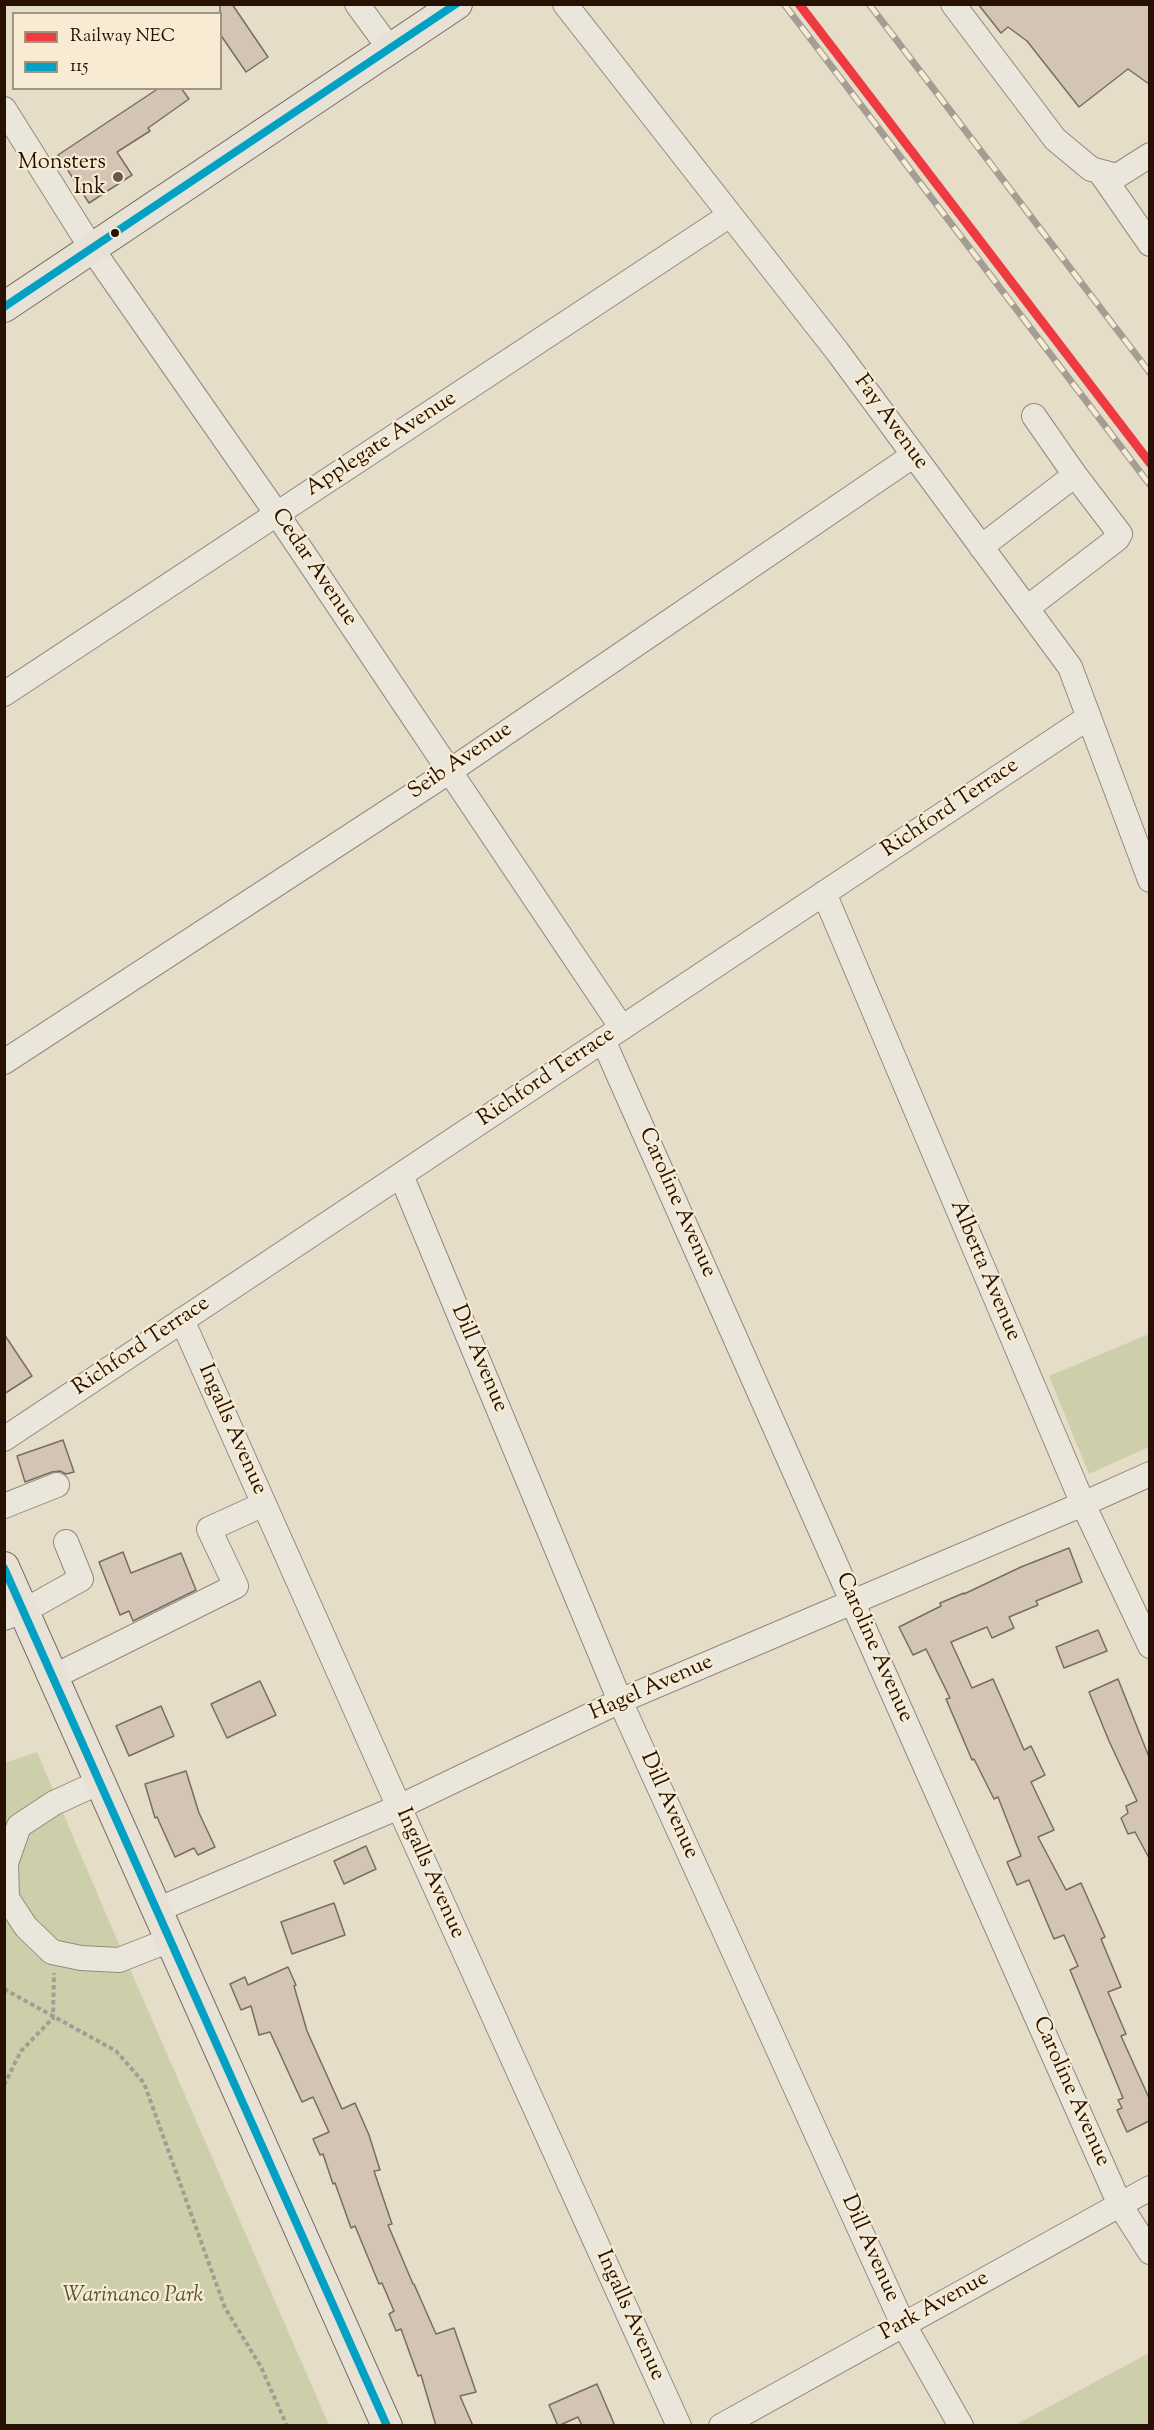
<!DOCTYPE html>
<style>
body{margin:0}
#map{position:relative;width:1154px;height:2430px;overflow:hidden;background:#e6ddc9;font-family:"Sorts Mill Goudy",serif}
canvas{display:block}
.frame{position:absolute;inset:0;border:6px solid #261103;pointer-events:none}
.legend{position:absolute;left:12px;top:12px;width:210px;height:78px;box-sizing:border-box;background:#f7ecd3;border:2px solid #a39480;margin:0;padding:8px 10px;list-style:none;font-size:18px;color:#261103}
.legend li{display:flex;align-items:center;gap:12px;height:30px}
.legend b{width:30px;border:2px solid #a39480}
</style>
<div id="map">
<canvas width="1154" height="2430"></canvas>
<div class="frame"></div>
<ul class="legend">
<li><b style="height:8px;background:#ee3a41"></b>Railway NEC</li>
<li><b style="height:8px;background:#02a1c4"></b>115</li>
</ul>
</div>
<script>
const ctx = document.querySelector('canvas').getContext('2d');
ctx.lineJoin = 'round';
function fillPath(path, color) { ctx.fillStyle = color; ctx.fill(path, 'evenodd'); }
const poly = rows => new Path2D(rows.map(r => 'M' + r).join(''));
function strokePath(path, color, width, dash) { ctx.strokeStyle = color; ctx.lineWidth = width; ctx.lineCap = dash ? 'butt' : 'round'; ctx.setLineDash(dash || []); ctx.stroke(path); }
function drawText(font, color, halo, rows, align = 'center') {
  ctx.font = font + ' "Sorts Mill Goudy",serif'; ctx.lineWidth = 4.5; ctx.setLineDash([]); ctx.textBaseline = 'middle'; ctx.strokeStyle = halo; ctx.fillStyle = color; for (const [text, x, y, turn = 0] of rows) {
    ctx.save(); ctx.translate(x, y); ctx.rotate((+turn || 0) * Math.PI / 180); ctx.textAlign = isNaN(turn) ? turn : align; if (halo) ctx.strokeText(text, 0, 0); ctx.fillText(text, 0, 0); ctx.restore();
  }
}
fillPath(poly([
 [1149,1334,1149,1447,1089,1474,1049,1376],
 [37,1752,109,1921,329,2425,5,2425,4,1763],
 [1149,2353,1149,2425,1015,2425]
]), '#cdcfab');
const building = poly([
 [220,4,232,4,268,57,246,72,220,34,220,4],
 [978,4,1149,4,1149,84,1128,69,1079,107,1027,41,1008,27,1001,33,978,4],
 [159,88,181,88,189,99,148,128,150,131,117,152,132,175,89,203,58,155,159,88],
 [4,1334,32,1376,4,1394,4,1334],
 [63,1440,74,1472,66,1474,60,1471,52,1472,25,1482,17,1456,63,1440],
 [1069,1548,1082,1582,1036,1601,1038,1605,1009,1617,1014,1628,992,1638,987,1627,951,1642,972,1688,993,1679,1024,1750,1031,1746,1045,1775,1031,1782,1054,1830,1038,1837,1066,1890,1081,1883,1105,1937,1101,1939,1121,1987,1108,1992,1126,2034,1121,2036,1149,2098,1149,2121,1127,2132,1117,2110,1122,2108,1118,2100,1123,2098,1070,1970,1078,1966,1064,1935,1054,1939,1029,1880,1017,1885,1007,1862,1021,1856,998,1797,994,1799,974,1759,972,1760,946,1699,950,1698,926,1649,913,1655,899,1627,941,1606,940,1603,964,1593,964,1594,1021,1567,1069,1548],
 [123,1552,131,1573,181,1553,196,1590,133,1621,129,1611,120,1615,99,1562,123,1552],
 [1098,1630,1107,1651,1064,1668,1056,1647,1098,1630],
 [1118,1679,1149,1757,1149,1858,1135,1832,1128,1834,1121,1818,1128,1813,1126,1806,1137,1801,1109,1741,1089,1692,1118,1679],
 [260,1681,276,1715,227,1738,211,1704,260,1681],
 [161,1706,174,1736,129,1756,116,1726,161,1706],
 [186,1771,199,1813,215,1847,198,1855,194,1848,175,1857,157,1817,155,1818,145,1784,186,1771],
 [366,1846,376,1869,344,1884,334,1861,366,1846],
 [334,1903,345,1935,292,1954,281,1922,334,1903],
 [288,1967,296,1985,294,1986,307,2031,342,2109,355,2103,369,2135,380,2170,374,2171,392,2224,388,2225,413,2284,414,2284,436,2334,454,2328,476,2392,460,2396,473,2426,436,2426,421,2375,418,2376,401,2329,396,2331,389,2314,394,2311,382,2283,379,2284,355,2226,351,2228,335,2183,333,2184,323,2154,320,2155,313,2139,329,2132,313,2097,302,2102,270,2032,259,2035,251,2006,241,2010,230,1984,245,1977,248,1985,288,1967],
 [597,2384,615,2426,582,2426,578,2417,558,2426,549,2405,597,2384]
]);
fillPath(building, '#d3c4b6');
strokePath(building, '#766e62', 1.5);
const minor = poly([
 [357,4,390,49],
 [565,4,837,351,1070,667,1150,880],
 [953,4,1055,139,1091,169,1117,176,1150,155],
 [4,109,92,249,277,514,622,1028],
 [1100,172,1150,244],
 [981,547,1075,475,1034,416],
 [1027,608,1117,539,1120,534,1075,475],
 [4,694,730,215],
 [824,893,1083,1504,1150,1646],
 [603,1040,1120,2205,1150,2252],
 [4,1062,450,771,914,455],
 [401,1175,620,1701,901,2320,961,2426],
 [182,1320,399,1807,679,2426],
 [4,1439,1089,717],
 [4,1506,57,1485],
 [4,1618,24,1611,81,1579,66,1542],
 [53,1677,236,1586,209,1529,264,1504],
 [100,1782,54,1803,19,1826,6,1863,7,1898,26,1927,52,1952,81,1958,119,1960,170,1940],
 [157,1910,399,1807,620,1701,1083,1504,1150,1474],
 [721,2426,1150,2188]
]);
const major = poly([
 [4,307,457,4],
 [4,1567,387,2426]
]);
strokePath(minor, '#91897d', 26);
strokePath(major, '#766e62', 32);
strokePath(poly([
 [4,1989,116,2051,144,2083,225,2308,261,2367,287,2426],
 [4,2085,21,2051,53,2018,54,1973]
]), '#a49d94', 4, [4.5, 3]);
strokePath(minor, '#eae6dc', 24);
strokePath(major, '#e7e1d6', 30);
const rail = poly([
 [784,4,1150,485],
 [869,4,1150,373]
]);
strokePath(rail, '#a49d94', 7);
strokePath(rail, '#f7ecd3', 4.5, [14]);
strokePath(poly([
 [4,307,456,4],
 [4,1568,387,2426]
]), '#02a1c4', 8);
strokePath(poly([
 [799,4,1150,463]
]), '#ee3a41', 9);
for (const [x, y, r, color] of [
 [118,177,6,"#695848"],
 [115,233,5,"#261103"]
]) { const dot = new Path2D(); dot.arc(x, y, r, 0, 2 * Math.PI); ctx.fillStyle = color; ctx.fill(dot); strokePath(dot, '#f7ecd3', 2); }
drawText('22px', '#261103', '#f7ecd3', [
 ["Monsters",106,164],
 ["Ink",106,189]
], 'right');
drawText('22px', '#261103', '#f7ecd3', [
 ["Fay Avenue",890,423,54],
 ["Applegate Avenue",382,445,-33],
 ["Cedar Avenue",313,568,56],
 ["Seib Avenue",461,762,-34],
 ["Richford Terrace",951,809,-34],
 ["Richford Terrace",547,1078,-34],
 ["Caroline Avenue",676,1203,66],
 ["Alberta Avenue",984,1271,67],
 ["Richford Terrace",142,1347,-34],
 ["Dill Avenue",478,1359,67],
 ["Ingalls Avenue",231,1430,66],
 ["Caroline Avenue",873,1648,66],
 ["Hagel Avenue",652,1689,-24],
 ["Dill Avenue",668,1806,66],
 ["Ingalls Avenue",429,1874,66],
 ["Caroline Avenue",1070,2092,66],
 ["Dill Avenue",869,2249,66],
 ["Park Avenue",935,2307,-29],
 ["Ingalls Avenue",629,2316,66]
]);
drawText('italic 22px', '#594f35', '#f7ecd3', [
 ["Warinanco Park",133,2297]
]);
</script>
